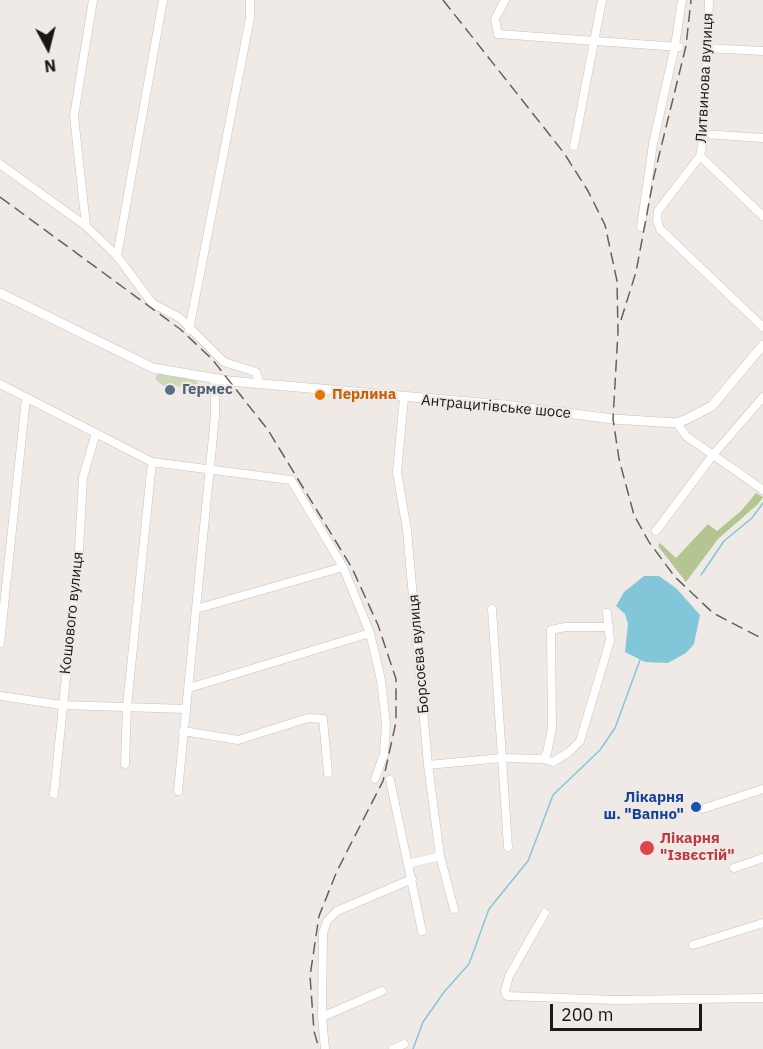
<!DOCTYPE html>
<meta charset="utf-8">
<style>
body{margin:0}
#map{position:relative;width:763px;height:1049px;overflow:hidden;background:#f0eae6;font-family:"IBM Plex Sans",sans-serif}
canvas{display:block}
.north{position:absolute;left:18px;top:18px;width:60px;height:60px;-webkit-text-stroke:4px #f0eae6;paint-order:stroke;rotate:173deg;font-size:16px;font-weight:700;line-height:24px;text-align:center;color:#1a1817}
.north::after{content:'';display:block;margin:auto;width:21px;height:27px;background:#1a1817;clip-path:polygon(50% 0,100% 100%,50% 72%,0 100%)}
.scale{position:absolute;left:550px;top:1004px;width:152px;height:27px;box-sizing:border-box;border:3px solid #1a1817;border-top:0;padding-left:8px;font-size:18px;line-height:21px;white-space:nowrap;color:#1a1817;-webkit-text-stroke:4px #f0eae6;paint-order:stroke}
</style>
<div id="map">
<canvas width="763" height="1049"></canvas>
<div class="north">N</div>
<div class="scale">200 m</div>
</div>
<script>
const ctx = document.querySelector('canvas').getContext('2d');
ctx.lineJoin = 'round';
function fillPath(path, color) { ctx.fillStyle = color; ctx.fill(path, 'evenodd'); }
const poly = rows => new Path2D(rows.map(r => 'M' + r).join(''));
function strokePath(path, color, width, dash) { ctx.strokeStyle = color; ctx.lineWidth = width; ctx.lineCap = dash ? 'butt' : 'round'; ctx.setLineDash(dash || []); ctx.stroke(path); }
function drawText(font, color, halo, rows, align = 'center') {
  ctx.font = font + ' "IBM Plex Sans",sans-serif'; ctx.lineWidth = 4.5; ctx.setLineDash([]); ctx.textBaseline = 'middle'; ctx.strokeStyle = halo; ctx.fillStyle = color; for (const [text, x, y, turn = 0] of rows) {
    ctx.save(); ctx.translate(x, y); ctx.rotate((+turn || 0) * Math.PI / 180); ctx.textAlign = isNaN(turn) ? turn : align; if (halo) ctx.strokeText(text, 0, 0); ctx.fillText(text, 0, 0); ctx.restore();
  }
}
fillPath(poly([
 [158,373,196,380,198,384,181,391,181,387,169,384,167,389,155,379]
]), '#cdd8b7');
fillPath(poly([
 [756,493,763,497,758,504,718,539,686,582,658,546,660,543,676,558,708,524,717,531,741,511]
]), '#b4c591');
fillPath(poly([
 [644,576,659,576,676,588,700,615,694,644,686,653,668,663,645,662,625,652,628,624,625,614,616,606,624,592]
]), '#84c6d9');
strokePath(poly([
 [701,575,724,541,752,518,763,503],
 [413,1049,423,1022,444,992,469,964,489,909,528,861,553,795,600,750,615,728,640,660]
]), '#84c6d9', 1.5);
const minor = poly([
 [93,0,74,116,86,226,117,256,152,303,180,318,224,362,256,372,259,382],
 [505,0,495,19,498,34,679,47],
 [709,0,704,134,700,156,658,211,657,220,660,229,763,327],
 [706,48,763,51],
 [704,134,763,138],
 [574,146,602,0],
 [700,156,763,216],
 [0,164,86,226],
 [641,227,653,144,675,46,682,0],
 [117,256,163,0],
 [189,330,250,18,250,0],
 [0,384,152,462,291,480,343,567,370,633,381,680,386,724,384,754,375,779],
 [404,398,397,472,407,530,428,765,440,856,454,909],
 [677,423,686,436,763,490],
 [656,531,713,455,763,397],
 [196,609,343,567],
 [492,609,508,847],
 [0,643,26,398],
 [189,688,370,633],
 [0,696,62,705,186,709],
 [183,731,238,740,308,718,323,719,328,773],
 [543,759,553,762,569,752,580,741,610,641,607,613],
 [125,764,127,706,152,462],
 [428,765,502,758,543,759,547,753,552,728,551,630,565,627,609,627],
 [390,780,422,931],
 [178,791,215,416,215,379],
 [54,794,79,550,83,477,96,433],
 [702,809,763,789],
 [408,864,440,856],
 [734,868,763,858],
 [545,913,509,976,505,991,507,996,616,1000,763,998],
 [693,945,763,923],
 [322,1017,382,991],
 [325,1049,322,1017,323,933,327,921,337,911,412,879],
 [393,1049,404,1044]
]);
const major = poly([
 [0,293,153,368,229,381,504,405,613,419,677,423,687,419,712,406,763,345]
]);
strokePath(minor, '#c8c2be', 9);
strokePath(major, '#c8c2be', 10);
strokePath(minor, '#fff', 8);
strokePath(major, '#fff', 9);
strokePath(poly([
 [443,0,564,153,588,191,605,225,617,281,618,332,613,419,619,459,634,515,649,542,675,577,713,613,763,639],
 [0,197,180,329,212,359,268,430,352,568,378,625,396,679,396,722,383,781,337,871,319,916,310,976,314,1031,319,1049],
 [621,320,636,272,654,176,686,46,691,0]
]), '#64615f', 1.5, [12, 6]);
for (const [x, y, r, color] of [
 [170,390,6,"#5c6f8a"],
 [320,395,6,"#e8710a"],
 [696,807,6,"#1a4fb4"],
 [647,848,8,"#e0444e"]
]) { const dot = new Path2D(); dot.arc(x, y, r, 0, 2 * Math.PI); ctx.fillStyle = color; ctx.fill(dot); strokePath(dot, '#f0eae6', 2); }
drawText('15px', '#1a1817', '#f0eae6', [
 ["Литвинова вулиця",705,78,-87],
 ["Антрацитівське шосе",496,407,5],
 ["Кошового вулиця",72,613,-84],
 ["Борсоєва вулиця",419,654,-95]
]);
drawText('bold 15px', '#4e5e75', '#f0eae6', [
 ["Гермес",182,390]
], 'left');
drawText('bold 15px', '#c56008', '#f0eae6', [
 ["Перлина",332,395]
], 'left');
drawText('bold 15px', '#164399', '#f0eae6', [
 ["Лікарня",684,798],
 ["ш. \"Вапно\"",684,815]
], 'right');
drawText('bold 15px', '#be3a42', '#f0eae6', [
 ["Лікарня",660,839],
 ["\"Ізвєстій\"",660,856]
], 'left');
</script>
